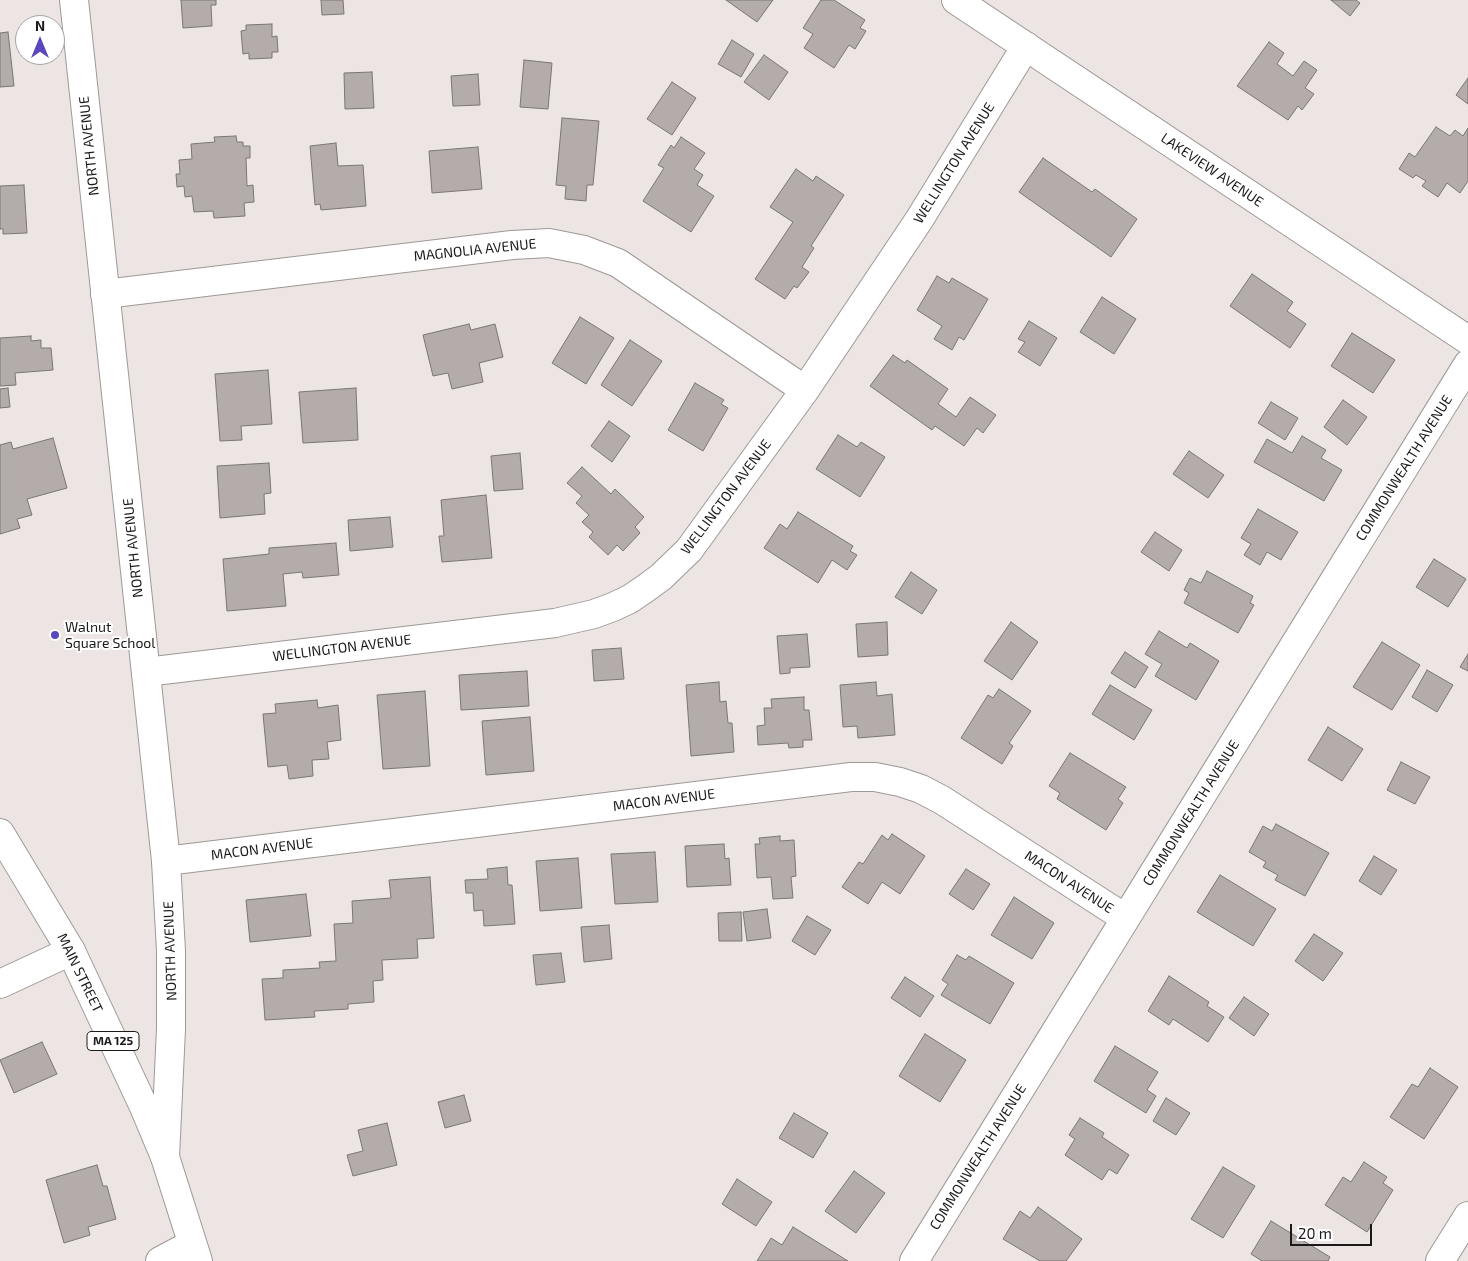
<!DOCTYPE html>
<style>
body{margin:0}
#map{position:relative;width:1468px;height:1261px;overflow:hidden;background:#ece5e3;font-family:"Exo 2",sans-serif}
canvas{display:block}
.north{position:absolute;left:15px;top:15px;width:50px;height:50px;box-sizing:border-box;background:#fff;border:1px solid #a4a3a3;border-radius:50%;rotate:0deg;font-size:14px;font-weight:700;line-height:20px;text-align:center;color:#1c1a19}
.north::after{content:'';display:block;margin:auto;width:18px;height:22px;background:#5b46be;clip-path:polygon(50% 0,100% 100%,50% 72%,0 100%)}
.scale{position:absolute;left:1290px;top:1224px;width:82px;height:22px;box-sizing:border-box;border:2px solid #1c1a19;border-top:0;padding-left:6px;font-size:15px;line-height:18px;white-space:nowrap;color:#1c1a19;-webkit-text-stroke:4px #fff;paint-order:stroke}
</style>
<div id="map">
<canvas width="1468" height="1261"></canvas>
<div class="north">N</div>
<div class="scale">20 m</div>
</div>
<script>
const ctx = document.querySelector('canvas').getContext('2d');
ctx.lineJoin = 'round';
function fillPath(path, color) { ctx.fillStyle = color; ctx.fill(path, 'evenodd'); }
const poly = rows => new Path2D(rows.map(r => 'M' + r).join(''));
function strokePath(path, color, width, dash) { ctx.strokeStyle = color; ctx.lineWidth = width; ctx.lineCap = dash ? 'butt' : 'round'; ctx.setLineDash(dash || []); ctx.stroke(path); }
function drawText(font, color, halo, rows, align = 'center') {
  ctx.font = font + ' "Exo 2",sans-serif'; ctx.lineWidth = 4; ctx.setLineDash([]); ctx.textBaseline = 'middle'; ctx.strokeStyle = halo; ctx.fillStyle = color; for (const [text, x, y, turn = 0] of rows) {
    ctx.save(); ctx.translate(x, y); ctx.rotate((+turn || 0) * Math.PI / 180); ctx.textAlign = isNaN(turn) ? turn : align; if (halo) ctx.strokeText(text, 0, 0); ctx.fillText(text, 0, 0); ctx.restore();
  }
}
const building = poly([
 [181,0,216,0,216,5,211,5,212,26,183,28,181,0],
 [321,0,343,0,344,14,322,15,321,0],
 [726,0,773,0,757,22,726,0],
 [821,0,834,0,865,20,860,28,866,31,855,49,849,45,834,68,804,48,813,34,803,28,821,0],
 [1331,0,1356,0,1360,3,1350,16,1331,0],
 [272,24,272,37,277,36,278,52,272,52,272,58,249,59,249,53,243,54,241,31,246,30,246,25,272,24],
 [8,32,14,86,0,87,0,33,8,32],
 [732,40,754,54,741,77,718,64,732,40],
 [1269,42,1284,53,1277,64,1293,76,1304,61,1317,70,1305,88,1314,94,1302,110,1298,106,1288,120,1237,86,1269,42],
 [764,55,788,72,769,100,744,82,764,55],
 [524,60,552,63,548,109,520,107,524,60],
 [372,72,374,108,345,109,344,73,372,72],
 [478,74,480,105,453,106,451,76,478,74],
 [1468,78,1468,104,1456,95,1468,78],
 [672,82,696,98,672,135,647,119,672,82],
 [562,118,599,121,593,185,587,185,586,201,565,199,566,186,556,185,562,118],
 [1436,127,1450,136,1455,130,1463,136,1468,128,1468,181,1460,193,1447,183,1438,197,1422,186,1426,181,1416,175,1413,178,1399,169,1409,153,1415,157,1436,127],
 [236,136,237,142,243,142,243,146,250,146,250,158,246,158,247,186,253,185,254,202,244,203,245,216,214,218,213,211,194,212,192,196,185,197,184,186,177,187,176,174,180,174,179,160,192,159,191,144,215,142,214,137,236,136],
 [681,137,705,153,694,169,703,175,697,185,714,196,691,232,643,201,664,168,658,165,671,145,674,148,681,137],
 [336,143,338,166,363,165,366,206,321,210,320,204,315,205,310,146,336,143],
 [478,147,482,189,432,193,429,151,478,147],
 [1043,158,1092,192,1095,189,1137,219,1111,257,1019,192,1043,158],
 [796,169,813,181,816,176,844,195,811,246,814,248,802,267,809,272,797,288,794,286,785,299,755,279,793,222,770,207,796,169],
 [24,185,27,233,3,234,3,229,0,229,0,186,24,185],
 [1252,274,1293,302,1287,311,1306,324,1290,348,1230,306,1252,274],
 [937,276,949,283,952,278,988,299,964,340,959,337,952,350,934,339,942,326,917,310,937,276],
 [1102,297,1136,319,1114,354,1080,332,1102,297],
 [580,317,614,338,586,384,552,363,580,317],
 [1029,321,1057,338,1040,366,1018,352,1025,342,1018,339,1029,321],
 [469,324,471,330,495,324,503,357,479,363,483,382,452,389,448,373,433,376,423,335,469,324],
 [1352,333,1395,360,1373,393,1331,366,1352,333],
 [31,336,31,341,41,340,41,348,51,348,53,370,15,373,16,385,0,386,0,338,31,336],
 [630,340,662,361,632,406,601,385,630,340],
 [893,355,905,363,907,360,948,389,938,404,956,417,970,397,996,415,983,433,977,428,964,446,935,426,932,430,870,386,893,355],
 [268,370,272,424,241,426,242,440,220,441,215,374,268,370],
 [695,383,724,400,721,404,728,408,703,451,668,430,695,383],
 [8,388,10,407,0,408,0,389,8,388],
 [356,388,358,440,303,443,299,392,356,388],
 [1343,400,1367,417,1347,445,1324,427,1343,400],
 [1271,402,1298,418,1285,440,1258,423,1271,402],
 [609,421,630,436,612,462,591,446,609,421],
 [838,435,857,447,861,442,885,457,860,497,816,469,838,435],
 [1302,436,1326,450,1321,458,1342,470,1324,501,1254,462,1267,439,1292,453,1302,436],
 [53,438,67,488,27,499,32,515,17,519,20,528,0,534,0,445,11,442,13,449,53,438],
 [1189,451,1224,475,1208,498,1173,474,1189,451],
 [520,453,523,489,494,491,491,456,520,453],
 [269,463,271,493,264,494,265,514,220,518,217,466,269,463],
 [582,467,611,494,615,489,644,517,635,527,640,533,623,551,617,545,608,555,589,537,593,532,582,522,589,515,576,503,582,496,567,483,582,467],
 [486,495,492,558,442,562,439,536,444,536,441,500,486,495],
 [1258,509,1298,532,1281,560,1267,552,1260,565,1244,555,1251,544,1241,538,1258,509],
 [798,512,853,546,850,551,857,555,847,570,832,560,818,583,764,548,780,524,787,529,798,512],
 [390,517,393,547,350,551,348,520,390,517],
 [1155,532,1182,550,1169,571,1141,552,1155,532],
 [336,543,339,575,303,578,302,572,283,574,286,606,227,611,223,559,269,554,269,548,336,543],
 [1434,559,1466,579,1448,607,1416,587,1434,559],
 [1207,571,1253,596,1250,603,1254,605,1238,633,1184,603,1189,593,1184,590,1190,578,1201,583,1207,571],
 [911,572,937,590,922,614,895,597,911,572],
 [887,622,888,655,858,657,856,624,887,622],
 [1011,622,1038,642,1012,680,984,661,1011,622],
 [1159,631,1187,648,1190,643,1219,661,1196,700,1155,676,1162,664,1145,654,1159,631],
 [807,634,810,667,790,668,790,673,780,674,777,636,807,634],
 [1382,642,1420,665,1392,710,1353,687,1382,642],
 [621,648,624,679,594,681,592,650,621,648],
 [1125,652,1148,667,1135,688,1111,673,1125,652],
 [1468,654,1468,671,1460,667,1468,654],
 [1427,670,1453,685,1437,712,1412,697,1427,670],
 [527,671,529,706,461,710,459,675,527,671],
 [719,682,720,702,726,701,728,723,732,723,734,752,691,756,686,685,719,682],
 [876,682,877,696,892,694,895,735,858,738,857,726,843,727,840,685,876,682],
 [1110,685,1152,710,1134,740,1092,714,1110,685],
 [999,689,1031,711,1009,743,1013,746,1002,764,961,738,988,695,993,698,999,689],
 [425,691,430,766,383,769,377,695,425,691],
 [804,697,804,710,809,710,812,740,803,740,803,747,789,748,788,743,758,745,757,726,765,725,764,708,772,708,771,699,804,697],
 [317,700,318,708,338,705,341,740,327,742,329,759,312,760,313,776,289,779,287,765,268,767,263,714,276,713,275,704,317,700],
 [530,717,534,771,486,775,482,721,530,717],
 [1328,727,1363,749,1342,781,1308,760,1328,727],
 [1070,753,1126,787,1118,799,1123,803,1106,830,1057,799,1060,793,1049,786,1070,753],
 [1401,762,1430,777,1415,804,1387,790,1401,762],
 [1276,824,1329,853,1305,896,1275,880,1278,875,1263,867,1266,862,1249,852,1263,826,1272,831,1276,824],
 [892,834,925,856,900,894,882,882,868,904,842,887,859,862,863,864,882,835,888,840,892,834],
 [780,836,780,841,794,840,796,876,791,877,793,898,773,899,771,877,757,878,755,844,760,844,759,838,780,836],
 [724,844,725,859,729,858,731,885,687,887,685,846,724,844],
 [655,852,658,902,615,904,611,854,655,852],
 [1374,856,1397,870,1381,895,1359,881,1374,856],
 [578,858,582,908,540,911,536,861,578,858],
 [507,867,508,885,512,885,515,924,484,926,483,910,474,911,473,893,466,893,465,880,488,879,487,869,507,867],
 [966,869,990,884,973,910,949,894,966,869],
 [1220,875,1276,909,1253,946,1197,912,1220,875],
 [430,877,434,938,417,939,418,958,382,960,383,980,373,981,374,1002,348,1004,348,1009,314,1011,315,1017,265,1020,262,979,283,978,283,970,320,968,319,962,336,961,334,924,353,923,352,901,391,898,389,880,430,877],
 [306,894,311,936,250,942,246,900,306,894],
 [1014,897,1054,923,1032,959,991,935,1014,897],
 [767,909,771,938,747,941,743,912,767,909],
 [741,912,742,941,719,941,718,913,741,912],
 [807,916,831,930,815,955,792,941,807,916],
 [609,925,612,959,584,962,581,927,609,925],
 [1314,934,1343,953,1323,981,1295,961,1314,934],
 [561,953,565,982,536,985,533,955,561,953],
 [957,955,966,960,969,956,1014,983,990,1024,941,995,948,984,942,980,957,955],
 [1169,976,1209,1002,1207,1006,1224,1017,1208,1042,1173,1019,1169,1025,1148,1011,1169,976],
 [905,977,934,996,920,1017,891,998,905,977],
 [1244,997,1269,1014,1254,1036,1229,1018,1244,997],
 [925,1034,966,1060,940,1102,899,1076,925,1034],
 [42,1042,57,1074,14,1093,0,1060,42,1042],
 [1115,1046,1158,1072,1147,1090,1156,1096,1146,1113,1094,1081,1115,1046],
 [1430,1068,1458,1087,1424,1139,1390,1117,1412,1084,1418,1087,1430,1068],
 [464,1095,471,1121,445,1128,438,1102,464,1095],
 [1166,1098,1190,1113,1176,1135,1153,1121,1166,1098],
 [794,1113,828,1133,813,1158,779,1138,794,1113],
 [1080,1118,1104,1133,1102,1137,1129,1155,1117,1174,1109,1169,1102,1180,1065,1155,1075,1139,1069,1135,1080,1118],
 [387,1123,397,1165,353,1176,347,1155,363,1151,358,1130,387,1123],
 [1364,1162,1387,1177,1383,1183,1393,1190,1367,1232,1325,1205,1343,1177,1351,1182,1364,1162],
 [97,1165,103,1186,107,1186,116,1219,88,1227,90,1235,64,1243,46,1180,97,1165],
 [1223,1167,1255,1186,1223,1238,1191,1219,1223,1167],
 [854,1171,885,1193,856,1233,825,1211,854,1171],
 [737,1179,772,1202,756,1226,722,1204,737,1179],
 [1038,1207,1082,1239,1066,1261,1040,1261,1003,1239,1020,1211,1030,1218,1038,1207],
 [1271,1221,1330,1257,1328,1261,1262,1261,1251,1254,1271,1221],
 [793,1227,848,1261,757,1261,771,1238,782,1245,793,1227]
]);
fillPath(building, '#b3acaa');
strokePath(building, '#7b7573', 1);
const street = poly([
 [956,0,1468,340],
 [105,294,512,245,549,243,584,250,618,263,805,390],
 [146,672,555,623,594,614,613,607,630,599,646,588,661,577,689,550,805,390,919,220,1026,46],
 [166,861,851,777,875,777,900,782,921,789,942,800,1125,918],
 [0,984,71,951],
 [160,1261,192,1244],
 [914,1261,1468,364],
 [1440,1261,1468,1216]
]);
const secondary = poly([
 [74,0,166,861,171,951,171,1029,165,1157]
]);
const primary = poly([
 [0,833,71,951,144,1107,165,1157,198,1261]
]);
strokePath(street, '#9e9896', 30);
strokePath(secondary, '#9e9896', 30);
strokePath(primary, '#9e9896', 30);
strokePath(street, '#fff', 28);
strokePath(secondary, '#fff', 28);
strokePath(primary, '#fff', 28);
for (const [x, y, r, color] of [
 [55,635,5,"#5b46be"]
]) { const dot = new Path2D(); dot.arc(x, y, r, 0, 2 * Math.PI); ctx.fillStyle = color; ctx.fill(dot); strokePath(dot, '#fff', 2); }
for (const [x, y, w] of [
 [113,1041,52]
]) { const box = new Path2D(); box.roundRect(x - w / 2, y - 9.5, w, 19, 4); ctx.fillStyle = '#fff'; ctx.fill(box); strokePath(box, '#1c1a19', 1); }
drawText('bold 12px', '#1c1a19', null, [
 ["MA 125",113,1041]
]);
drawText('14px', '#1c1a19', '#fff', [
 ["NORTH AVENUE",89,146,-96],
 ["WELLINGTON AVENUE",954,163,-58],
 ["LAKEVIEW AVENUE",1212,170,34],
 ["MAGNOLIA AVENUE",475,250,-6],
 ["COMMONWEALTH AVENUE",1404,468,-58],
 ["WELLINGTON AVENUE",726,497,-53],
 ["NORTH AVENUE",133,548,-96],
 ["WELLINGTON AVENUE",342,648,-7],
 ["MACON AVENUE",664,800,-7],
 ["COMMONWEALTH AVENUE",1191,813,-58],
 ["MACON AVENUE",262,849,-7],
 ["MACON AVENUE",1069,882,33],
 ["NORTH AVENUE",170,951,-92],
 ["MAIN STREET",80,973,64],
 ["COMMONWEALTH AVENUE",978,1157,-58]
]);
drawText('14px', '#1c1a19', '#fff', [
 ["Walnut",65,627],
 ["Square School",65,643]
], 'left');
</script>
